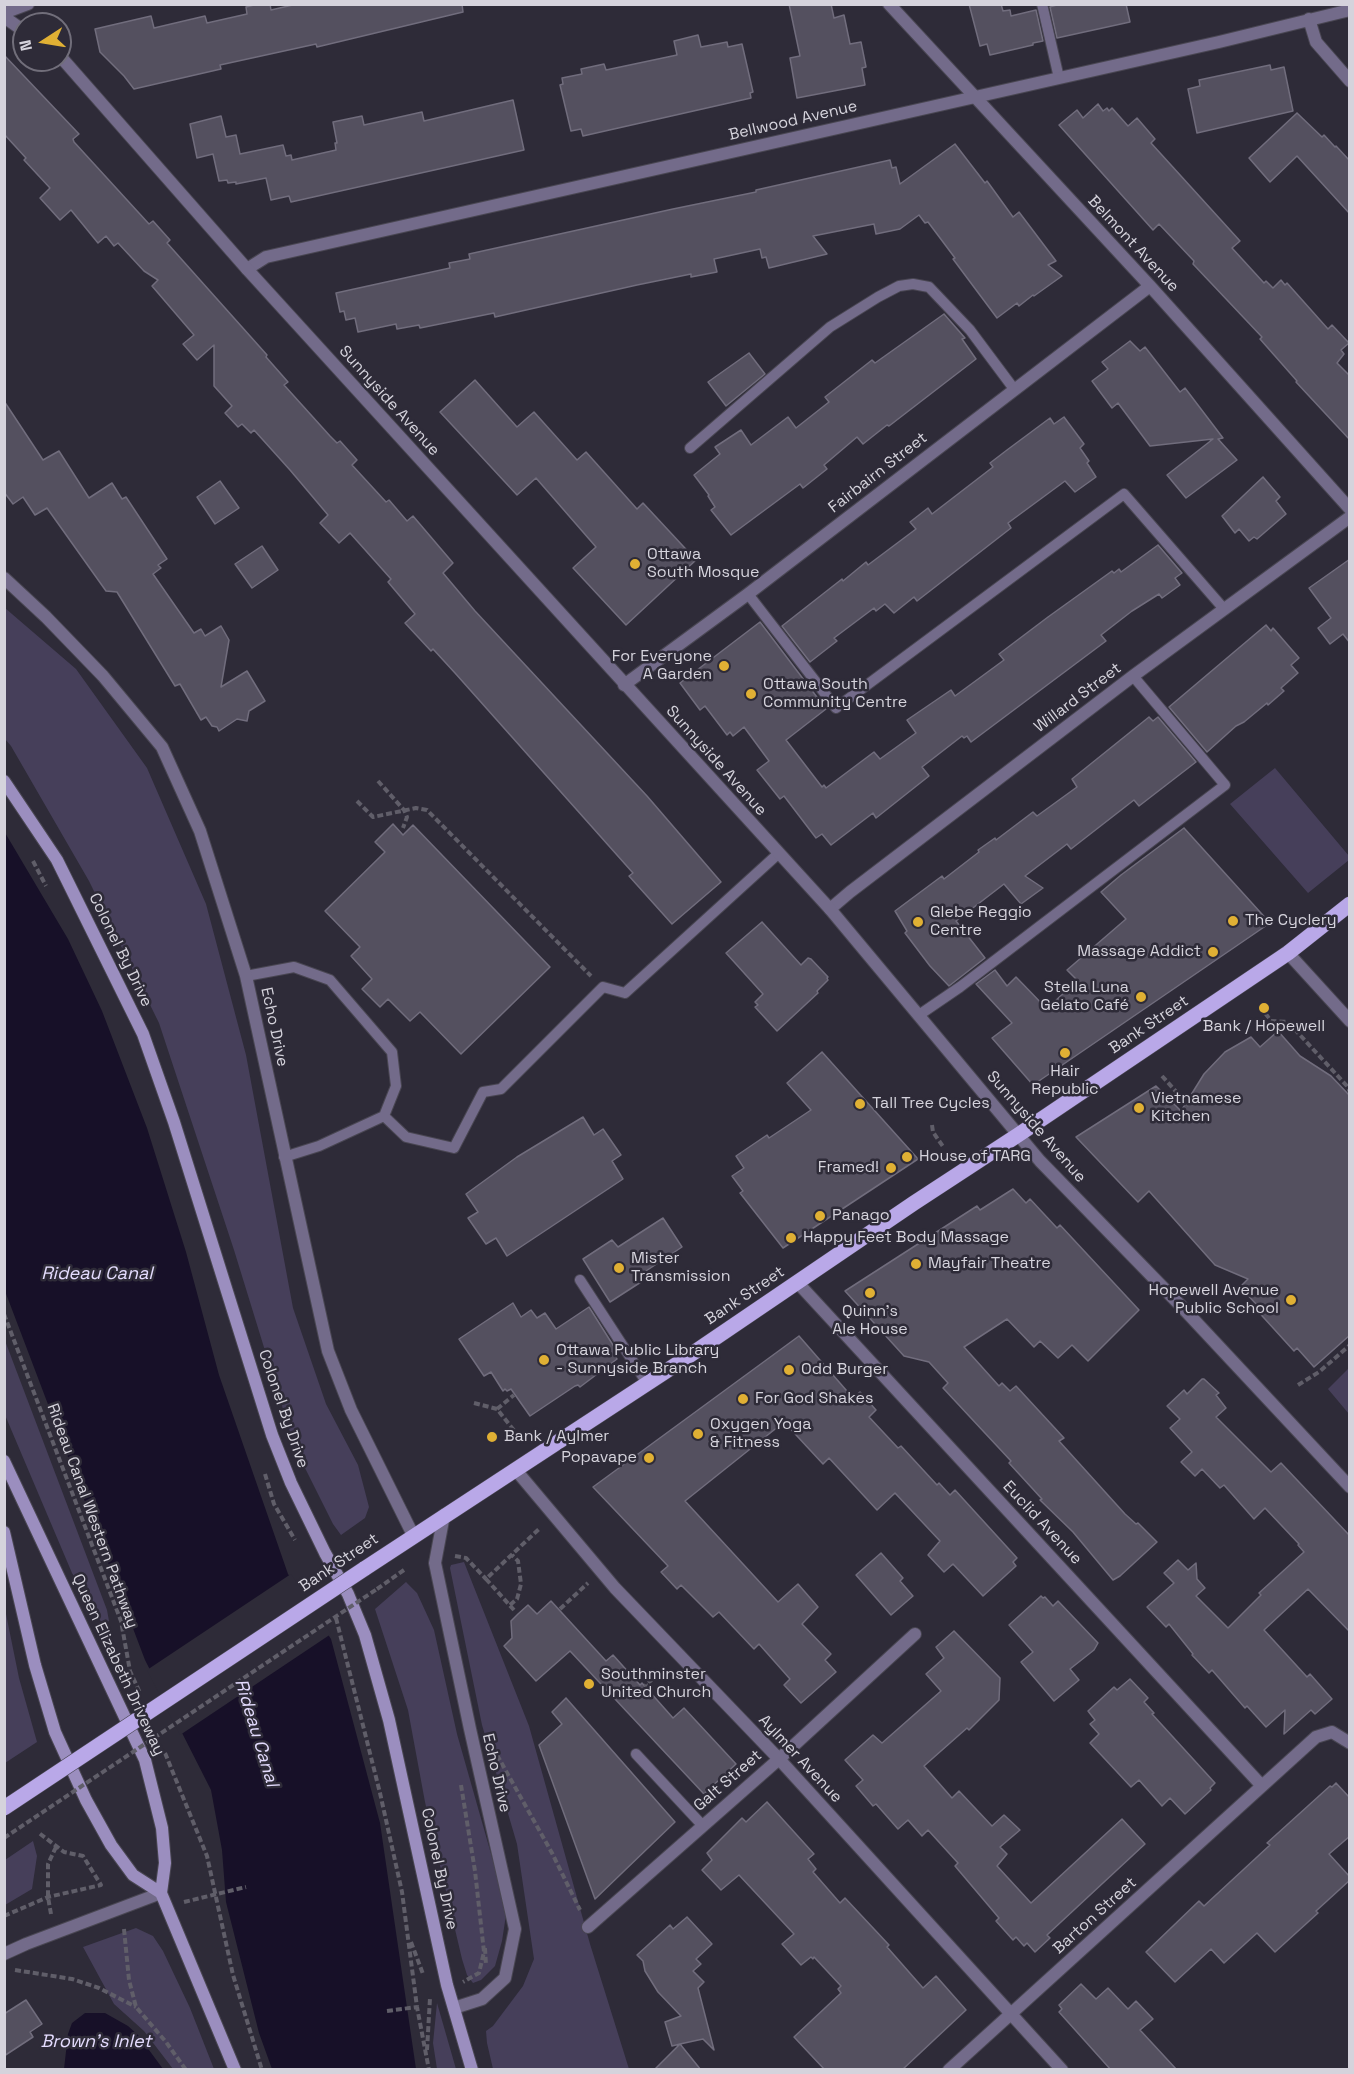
<!DOCTYPE html>
<meta charset="utf-8">
<style>
body{margin:0}
#map{position:relative;width:1354px;height:2074px;overflow:hidden;background:#2e2b38;font-family:"Space Grotesk",sans-serif}
canvas{display:block}
.frame{position:absolute;inset:0;border:6px solid #d5d3dc;pointer-events:none}
.north{position:absolute;left:12px;top:12px;width:60px;height:60px;box-sizing:border-box;background:#2e2b38;border:2px solid #716e7a;border-radius:50%;rotate:258deg;font-size:16px;font-weight:700;line-height:24px;text-align:center;color:#d5d3dc}
.north::after{content:'';display:block;margin:auto;width:21px;height:27px;background:#e0b034;clip-path:polygon(50% 0,100% 100%,50% 72%,0 100%)}
</style>
<div id="map">
<canvas width="1354" height="2074"></canvas>
<div class="frame"></div>
<div class="north">N</div>
</div>
<script>
const ctx = document.querySelector('canvas').getContext('2d');
ctx.lineJoin = 'round';
function fillPath(path, color) { ctx.fillStyle = color; ctx.fill(path, 'evenodd'); }
const poly = rows => new Path2D(rows.map(r => 'M' + r).join(''));
function strokePath(path, color, width, dash) { ctx.strokeStyle = color; ctx.lineWidth = width; ctx.lineCap = dash ? 'butt' : 'round'; ctx.setLineDash(dash || []); ctx.stroke(path); }
function drawText(font, color, halo, rows, align = 'center') {
  ctx.font = font + ' "Space Grotesk",sans-serif'; ctx.lineWidth = 5; ctx.setLineDash([]); ctx.textBaseline = 'middle'; ctx.strokeStyle = halo; ctx.fillStyle = color; for (const [text, x, y, turn = 0] of rows) {
    ctx.save(); ctx.translate(x, y); ctx.rotate((+turn || 0) * Math.PI / 180); ctx.textAlign = isNaN(turn) ? turn : align; if (halo) ctx.strokeText(text, 0, 0); ctx.fillText(text, 0, 0); ctx.restore();
  }
}
fillPath(poly([
 [5,608,76,669,147,768,206,904,246,1055,293,1308,326,1404,358,1465,369,1507,365,1518,341,1535,333,1524,295,1448,234,1250,159,1023,89,881,11,746,5,739],
 [1275,768,1349,856,1349,860,1308,893,1230,804],
 [4,1338,107,1610,109,1621,103,1625,72,1573,5,1415],
 [1349,1368,1349,1414,1328,1389],
 [464,1562,529,1726,590,1944,629,2069,493,2069,487,2043,486,2031,493,2026,523,1986,534,1959,517,1844,482,1725,450,1568,451,1565],
 [406,1582,417,1593,434,1630,457,1734,499,1882,506,1915,502,1941,495,1966,481,1980,473,1983,467,1975,462,1959,425,1802,408,1710,375,1609],
 [5,1609,19,1678,37,1742,5,1763],
 [33,1841,37,1856,32,1889,5,1905,5,1860],
 [136,1928,153,1936,163,1951,190,2008,214,2069,173,2069,144,2031,114,2004,83,1947],
 [437,2003,456,2069,437,2069,433,2043]
]), '#463f5a');
fillPath(poly([
 [4,831,68,939,102,1011,147,1128,186,1252,219,1375,288,1574,331,1639,380,1823,416,2069,272,2069,259,2033,226,1902,222,1850,211,1790,145,1660,5,1291],
 [85,2013,105,2013,128,2026,138,2035,163,2069,64,2069,68,2034,72,2023]
]), '#171028');
fillPath(poly([
 [291,1574,331,1634,180,1735,147,1670]
]), '#2e2b38');
const building = poly([
 [258,4,270,4,271,10,297,4,462,4,463,12,317,47,316,44,220,65,221,69,134,89,124,76,100,52,95,29,151,16,154,28,205,16,207,23,247,14,246,7,258,4],
 [789,4,831,4,834,18,844,15,850,44,861,42,866,67,862,68,865,85,797,98,790,58,800,56,789,4],
 [969,4,1001,4,1003,11,1010,10,1011,16,1036,10,1043,41,1033,43,1033,45,990,55,987,44,980,46,969,4],
 [1060,4,1126,4,1130,22,1057,38,1050,7,1060,4],
 [698,35,701,47,727,42,728,47,742,44,753,92,750,93,751,98,583,136,581,129,571,131,560,85,563,84,562,78,582,74,581,69,604,64,606,70,677,55,674,41,698,35],
 [4,55,79,134,73,139,74,142,149,224,153,221,170,240,167,243,267,355,266,357,288,382,284,385,330,436,337,443,340,441,357,460,352,465,386,502,389,500,407,521,413,516,453,563,443,573,475,611,647,796,721,882,672,924,629,876,633,873,455,673,433,649,431,651,405,623,415,614,388,582,391,579,350,533,339,543,320,523,328,515,290,470,254,430,251,433,242,424,238,427,225,413,232,406,214,386,214,345,197,360,183,344,194,335,152,286,158,280,144,271,118,243,114,246,106,236,98,243,71,210,60,220,40,198,50,188,24,160,26,158,4,134,4,55],
 [1270,65,1271,70,1284,67,1293,111,1197,133,1188,89,1200,86,1199,80,1270,65],
 [513,100,524,150,291,202,289,196,271,200,266,178,236,184,236,182,228,183,227,180,219,181,213,154,197,158,190,124,221,116,226,137,236,135,240,154,283,145,286,156,291,155,292,160,336,150,335,143,337,143,333,122,362,116,364,125,422,112,424,121,513,100],
 [1098,104,1103,111,1107,108,1109,111,1112,108,1128,126,1137,118,1155,139,1151,143,1240,241,1232,248,1264,283,1266,281,1273,288,1281,280,1285,285,1287,283,1328,329,1332,325,1349,343,1341,350,1344,354,1337,363,1350,376,1350,440,1296,382,1297,381,1260,339,1262,337,1193,264,1194,261,1159,224,1153,230,1059,125,1077,110,1083,118,1098,104],
 [1297,113,1322,137,1324,135,1335,147,1336,146,1350,161,1350,214,1297,156,1270,182,1249,158,1297,113],
 [955,144,985,183,987,181,1013,217,1019,212,1056,261,1048,265,1062,276,1034,296,1033,295,1019,306,1017,303,997,318,953,259,955,258,928,222,925,223,919,215,900,229,876,234,874,224,813,236,827,254,769,268,766,257,762,258,760,249,714,259,717,272,691,277,691,274,637,285,495,317,494,313,420,328,419,325,397,329,396,324,358,332,355,318,346,320,344,311,340,312,336,293,450,268,449,263,470,259,469,254,673,209,756,192,756,190,890,160,892,168,896,167,900,184,955,144],
 [944,314,965,338,962,339,976,359,889,426,887,425,863,444,857,437,824,465,827,469,803,488,800,484,731,535,711,510,715,507,708,496,709,495,694,475,720,454,715,447,741,430,751,445,788,417,796,428,829,402,825,397,872,360,875,363,944,314],
 [1130,341,1140,351,1145,347,1180,392,1185,388,1223,438,1218,439,1237,460,1186,498,1167,475,1213,439,1150,446,1118,403,1112,408,1092,381,1108,369,1102,362,1130,341],
 [749,353,765,374,726,406,708,382,749,353],
 [475,380,517,427,534,412,577,460,586,452,637,509,643,503,696,560,626,625,573,568,596,547,536,478,517,495,440,412,475,380],
 [4,401,43,460,59,451,89,498,112,483,122,499,126,497,167,559,158,565,161,568,153,574,194,633,201,629,205,636,221,626,229,640,221,687,247,671,265,701,249,711,247,721,237,719,219,731,217,727,212,726,206,717,201,720,180,684,175,686,117,592,106,591,47,508,35,515,23,497,13,504,4,492,4,401],
 [1064,417,1084,444,1080,448,1089,461,1087,463,1096,477,1075,492,1065,481,1008,523,1011,528,917,601,914,597,894,613,885,604,876,611,874,608,834,638,837,641,810,662,782,626,842,579,843,581,866,562,868,565,916,529,910,522,928,508,932,514,993,467,990,463,1007,450,1050,418,1054,424,1064,417],
 [1263,477,1280,497,1276,501,1286,514,1257,539,1254,537,1249,541,1239,529,1235,533,1222,516,1263,477],
 [220,481,239,508,215,524,197,497,220,481],
 [1158,545,1182,573,1175,578,1180,585,1162,598,1159,594,1132,611,1101,635,1106,641,971,742,967,736,964,738,962,736,922,767,929,776,876,818,873,813,831,845,822,834,816,838,784,796,780,799,757,770,769,761,744,727,733,736,730,732,727,735,705,706,700,710,680,683,760,622,826,709,786,740,822,787,824,785,826,788,874,752,880,759,916,733,907,720,951,690,955,696,1004,660,999,654,1048,617,1112,571,1114,573,1119,569,1121,572,1158,545],
 [262,546,278,570,252,588,235,564,262,546],
 [1350,559,1350,643,1343,634,1330,644,1318,628,1331,618,1309,588,1350,559],
 [1266,625,1271,631,1273,628,1299,658,1291,665,1298,673,1281,688,1284,691,1268,705,1267,703,1244,722,1236,726,1207,752,1169,707,1266,625],
 [1149,717,1153,721,1158,717,1196,762,1139,806,1134,800,1071,849,1067,844,1025,876,1043,888,1021,904,1004,884,956,921,985,958,949,986,930,966,905,933,907,931,895,911,942,876,944,879,979,852,978,850,995,838,996,840,1033,812,1037,816,1077,787,1072,779,1149,717],
 [393,824,403,835,413,825,550,967,461,1054,420,1012,410,1021,388,999,380,1007,362,989,372,979,351,956,360,947,325,911,385,852,375,842,393,824],
 [1184,828,1270,923,1033,1085,992,1038,1012,1023,976,984,995,970,1007,986,1016,977,1047,1009,1077,980,1067,970,1126,919,1101,892,1121,875,1184,828],
 [762,922,801,965,808,958,811,959,828,977,827,978,828,980,817,991,818,993,777,1031,755,1007,758,1005,755,1002,763,994,726,953,762,922],
 [1278,1031,1300,1056,1331,1076,1350,1096,1350,1335,1314,1367,1297,1348,1294,1351,1254,1307,1257,1305,1240,1287,1248,1279,1215,1265,1149,1191,1138,1202,1076,1137,1156,1086,1181,1111,1204,1074,1225,1052,1251,1037,1260,1047,1278,1031],
 [822,1052,918,1159,783,1248,740,1193,743,1191,732,1176,744,1168,736,1156,767,1135,769,1138,811,1110,787,1083,822,1052],
 [583,1117,594,1135,603,1129,621,1155,612,1161,623,1179,507,1256,496,1238,486,1244,468,1218,478,1212,466,1194,517,1157,583,1117],
 [1013,1189,1026,1203,1030,1199,1057,1228,1060,1225,1139,1310,1088,1361,1072,1345,1058,1358,1040,1341,1034,1347,1007,1319,964,1347,999,1386,1002,1383,1010,1391,1016,1386,1064,1438,1059,1441,1125,1514,1136,1524,1138,1523,1157,1542,1120,1576,1113,1580,1073,1532,1040,1500,1042,1499,1009,1463,1011,1461,943,1388,948,1383,929,1362,904,1356,845,1291,977,1206,980,1210,1013,1189],
 [663,1218,682,1247,637,1277,641,1282,610,1302,583,1259,612,1240,618,1247,663,1218],
 [513,1303,521,1317,531,1310,537,1318,545,1313,556,1329,589,1307,618,1353,615,1355,617,1359,580,1387,578,1385,575,1386,530,1416,511,1389,507,1391,505,1389,503,1391,491,1372,484,1376,459,1339,513,1303],
 [799,1336,853,1398,860,1392,876,1410,869,1417,898,1448,901,1446,937,1485,939,1483,950,1495,955,1490,1017,1558,1013,1562,1016,1566,983,1596,953,1564,944,1572,928,1555,940,1541,895,1493,877,1510,829,1458,823,1464,784,1422,685,1501,778,1602,798,1584,818,1607,802,1624,831,1654,825,1660,836,1672,801,1703,784,1685,790,1679,759,1644,754,1649,719,1612,713,1617,681,1585,677,1589,661,1572,668,1566,593,1487,799,1336],
 [1202,1379,1204,1379,1219,1393,1216,1395,1226,1408,1216,1417,1271,1472,1281,1463,1350,1536,1350,1632,1308,1589,1264,1630,1307,1677,1310,1674,1332,1699,1315,1714,1311,1710,1284,1734,1285,1710,1266,1727,1247,1706,1245,1708,1212,1670,1209,1673,1192,1655,1193,1654,1169,1624,1166,1627,1147,1607,1174,1583,1164,1573,1178,1560,1188,1570,1196,1563,1197,1579,1205,1588,1196,1596,1228,1628,1261,1595,1259,1593,1304,1552,1298,1545,1299,1544,1265,1508,1254,1519,1224,1485,1220,1488,1202,1469,1195,1476,1181,1462,1192,1452,1170,1428,1180,1419,1167,1406,1184,1390,1187,1394,1202,1379],
 [881,1553,903,1578,900,1581,913,1596,891,1615,856,1575,881,1553],
 [1041,1596,1043,1598,1045,1597,1053,1606,1058,1601,1098,1643,1094,1650,1070,1669,1079,1680,1054,1701,1021,1662,1033,1652,1009,1625,1041,1596],
 [551,1601,606,1661,613,1655,640,1685,642,1683,673,1718,684,1708,736,1764,704,1794,570,1651,536,1681,504,1646,512,1638,511,1621,518,1614,528,1605,537,1614,551,1601],
 [954,1631,1000,1678,999,1700,969,1730,967,1728,924,1766,952,1798,959,1791,992,1826,1004,1815,1020,1830,1000,1847,1007,1854,997,1866,1031,1903,1122,1819,1145,1844,1047,1935,1050,1938,1035,1952,1027,1943,1024,1946,1016,1937,1013,1940,996,1921,999,1918,955,1866,958,1863,928,1830,922,1836,908,1820,898,1829,876,1804,873,1806,856,1786,863,1780,845,1760,873,1735,882,1743,941,1691,926,1674,944,1658,936,1647,954,1631],
 [1130,1679,1148,1698,1144,1702,1154,1713,1152,1714,1215,1783,1210,1788,1211,1790,1185,1814,1170,1798,1162,1806,1139,1780,1131,1787,1090,1743,1099,1734,1090,1724,1095,1720,1088,1711,1114,1687,1117,1690,1130,1679],
 [566,1698,675,1822,595,1899,539,1745,562,1724,552,1712,566,1698],
 [1336,1783,1350,1798,1350,1836,1329,1854,1350,1877,1350,1880,1316,1911,1318,1913,1275,1952,1257,1933,1224,1963,1211,1949,1175,1982,1146,1952,1199,1901,1204,1906,1270,1845,1267,1843,1330,1786,1332,1787,1336,1783],
 [767,1802,814,1854,808,1859,816,1869,813,1872,840,1903,845,1898,889,1945,887,1947,923,1988,936,1976,966,2010,902,2070,825,2070,794,2037,841,1993,838,1989,841,1986,814,1957,813,1959,811,1957,801,1965,782,1944,794,1934,739,1875,721,1890,702,1870,712,1860,707,1853,742,1818,746,1822,767,1802],
 [687,1917,712,1944,696,1959,701,1964,693,1971,704,1982,698,1988,714,2050,703,2039,680,2044,701,2070,654,2070,680,2044,672,2046,665,2022,681,2016,658,1992,645,1971,643,1961,637,1955,670,1925,673,1929,687,1917],
 [1081,1984,1096,1999,1108,1988,1128,2009,1136,2001,1153,2019,1140,2030,1177,2070,1111,2070,1059,2012,1062,2009,1059,2005,1081,1984],
 [26,2000,42,2024,30,2032,33,2037,4,2056,4,2014,26,2000]
]);
fillPath(building, '#54505f');
strokePath(building, '#716d7d', 1.5);
const service = poly([
 [1042,4,1059,78],
 [690,448,830,327,878,297,899,286,913,284,929,287,970,330,1014,389],
 [748,594,836,708,1124,494,1224,609],
 [246,976,294,967,330,980,392,1052,396,1086,384,1116,319,1146,284,1157],
 [919,1015,960,987,1225,785,1133,676],
 [384,1116,406,1137,454,1148,483,1092,501,1089,603,987,625,993,779,853],
 [580,1280,647,1383],
 [636,1754,703,1826]
]);
const minor = poly([
 [889,4,1150,286,1350,509],
 [1309,19,1316,42,1350,81],
 [247,269,266,257,1219,42,1350,10],
 [4,578,46,617,103,676,162,747,200,831,246,976,328,1351,351,1410,413,1535],
 [624,685,748,594,1150,286],
 [830,909,850,892,1133,676,1350,517],
 [1288,953,1350,1021],
 [797,1282,1262,1786],
 [515,1469,615,1588,779,1759,1062,2070],
 [444,1515,435,1563,470,1729,515,1929,505,1978,482,1999,454,2008],
 [588,1927,779,1759,915,1634],
 [4,1954,26,1944,161,1893],
 [949,2070,1316,1737,1332,1732,1350,1743]
]);
const tertiary = poly([
 [4,13,28,4],
 [4,17,24,31],
 [60,56,247,269,830,909,1040,1161,1181,1306,1350,1487]
]);
const secondary = poly([
 [4,781,57,860,143,1034,174,1122,272,1435,291,1483,325,1553,348,1594,365,1635,389,1720,447,1985,472,2070],
 [4,1461,145,1760,162,1828,165,1863,161,1893,235,2070],
 [4,1532,35,1665,55,1732,86,1800,111,1845,133,1875,161,1893]
]);
const primary = poly([
 [364,1569,677,1364,914,1203,1018,1135,1288,953,1350,904]
]);
strokePath(service, '#494652', 12);
strokePath(minor, '#494652', 14);
strokePath(tertiary, '#494652', 14);
strokePath(secondary, '#494652', 14);
strokePath(primary, '#494652', 16);
strokePath(poly([
 [378,781,404,810,407,817,403,828],
 [357,801,373,817,416,808,427,810,591,976],
 [33,861,46,886],
 [1260,1006,1271,1021,1288,1022,1347,1086,1350,1092],
 [1162,1076,1189,1106],
 [932,1125,933,1132,944,1148],
 [4,1314,121,1621,130,1671,140,1693],
 [1298,1385,1319,1372,1350,1345],
 [474,1403,497,1409,516,1433],
 [497,1409,514,1395],
 [265,1474,274,1504,295,1540],
 [455,1556,466,1558,486,1579],
 [377,1589,404,1570],
 [510,1605,517,1599,521,1584,518,1561,512,1555],
 [560,1609,588,1583],
 [514,1610,486,1579,539,1529],
 [336,1618,380,1793,402,1892,417,2007,429,2070],
 [647,1688,649,1687,646,1685,665,1667],
 [165,1753,207,1856,233,1975,262,2070],
 [497,1755,552,1853,580,1910],
 [461,1785,475,1871,484,1952,479,1973,463,1982],
 [184,1902,246,1887],
 [51,1914,48,1897,48,1864,56,1847],
 [4,1916,48,1897,101,1885,83,1856,64,1852,39,1833],
 [124,1929,129,1980,136,2007,166,2042,186,2070],
 [411,1942,423,1974],
 [485,1948,486,1965],
 [15,1970,72,1979,99,1988,136,2007],
 [387,2011,417,2007],
 [427,2050,430,1998]
]), '#605e69', 4, [6, 3]);
strokePath(service, '#736b8a', 10);
strokePath(minor, '#736b8a', 12);
strokePath(tertiary, '#736b8a', 12);
strokePath(secondary, '#9b8ebf', 12);
strokePath(primary, '#b9a8e8', 15);
const primaryBridge = poly([
 [4,1808,364,1569]
]);
strokePath(primaryBridge, '#494652', 16, []);
strokePath(poly([
 [4,1838,377,1589]
]), '#605e69', 4, [6, 3]);
strokePath(primaryBridge, '#b9a8e8', 15);
for (const [x, y, r, color] of [
 [635,564,6,"#e0b034"],
 [724,666,6,"#e0b034"],
 [751,694,6,"#e0b034"],
 [1233,921,6,"#e0b034"],
 [918,922,6,"#e0b034"],
 [1213,952,6,"#e0b034"],
 [1141,997,6,"#e0b034"],
 [1264,1008,6,"#e0b034"],
 [1065,1053,6,"#e0b034"],
 [860,1104,6,"#e0b034"],
 [1139,1108,6,"#e0b034"],
 [907,1157,6,"#e0b034"],
 [891,1168,6,"#e0b034"],
 [820,1216,6,"#e0b034"],
 [791,1238,6,"#e0b034"],
 [916,1264,6,"#e0b034"],
 [619,1268,6,"#e0b034"],
 [870,1293,6,"#e0b034"],
 [1291,1300,6,"#e0b034"],
 [544,1360,6,"#e0b034"],
 [789,1370,6,"#e0b034"],
 [743,1399,6,"#e0b034"],
 [698,1434,6,"#e0b034"],
 [492,1437,6,"#e0b034"],
 [649,1458,6,"#e0b034"],
 [589,1684,6,"#e0b034"]
]) { const dot = new Path2D(); dot.arc(x, y, r, 0, 2 * Math.PI); ctx.fillStyle = color; ctx.fill(dot); strokePath(dot, '#2e2b38', 2); }
drawText('16px', '#d5d3dc', '#2e2b38', [
 ["Bellwood Avenue",793,121,-13],
 ["Belmont Avenue",1133,244,47],
 ["Sunnyside Avenue",389,401,48],
 ["Fairbairn Street",878,473,-38],
 ["Willard Street",1078,698,-37],
 ["Sunnyside Avenue",716,761,48],
 ["Colonel By Drive",120,950,64],
 ["Bank Street",1149,1025,-34],
 ["Echo Drive",274,1027,78],
 ["Sunnyside Avenue",1036,1127,49],
 ["Bank Street",745,1296,-34],
 ["Colonel By Drive",283,1409,71],
 ["Rideau Canal Western Pathway",92,1516,70],
 ["Euclid Avenue",1042,1523,47],
 ["Bank Street",339,1563,-34],
 ["Queen Elizabeth Driveway",118,1665,65],
 ["Aylmer Avenue",800,1759,47],
 ["Echo Drive",496,1773,77],
 ["Galt Street",728,1781,-41],
 ["Colonel By Drive",439,1869,78],
 ["Barton Street",1095,1916,-42]
]);
drawText('16px', '#d5d3dc', '#2e2b38', [
 ["Ottawa",647,555],
 ["South Mosque",647,573],
 ["For Everyone",712,657,"right"],
 ["A Garden",712,675,"right"],
 ["Ottawa South",763,685],
 ["Community Centre",763,703],
 ["Glebe Reggio",930,913],
 ["Centre",930,931],
 ["The Cyclery",1245,921],
 ["Massage Addict",1201,952,"right"],
 ["Stella Luna",1129,988,"right"],
 ["Gelato Café",1129,1006,"right"],
 ["Bank / Hopewell",1264,1027,"center"],
 ["Hair",1065,1072,"center"],
 ["Republic",1065,1090,"center"],
 ["Vietnamese",1151,1099],
 ["Kitchen",1151,1117],
 ["Tall Tree Cycles",872,1104],
 ["House of TARG",919,1157],
 ["Framed!",879,1168,"right"],
 ["Panago",832,1216],
 ["Happy Feet Body Massage",803,1238],
 ["Mister",631,1259],
 ["Transmission",631,1277],
 ["Mayfair Theatre",928,1264],
 ["Hopewell Avenue",1279,1291,"right"],
 ["Public School",1279,1309,"right"],
 ["Quinn's",870,1312,"center"],
 ["Ale House",870,1330,"center"],
 ["Ottawa Public Library",556,1351],
 ["- Sunnyside Branch",556,1369],
 ["Odd Burger",801,1370],
 ["For God Shakes",755,1399],
 ["Oxygen Yoga",710,1425],
 ["& Fitness",710,1443],
 ["Bank / Aylmer",504,1437],
 ["Popavape",637,1458,"right"],
 ["Southminster",601,1675],
 ["United Church",601,1693]
], 'left');
drawText('italic 18px', '#e4dcfe', '#2e2b38', [
 ["Rideau Canal",97,1274],
 ["Rideau Canal",256,1733,73],
 ["Brown's Inlet",96,2042]
]);
</script>
